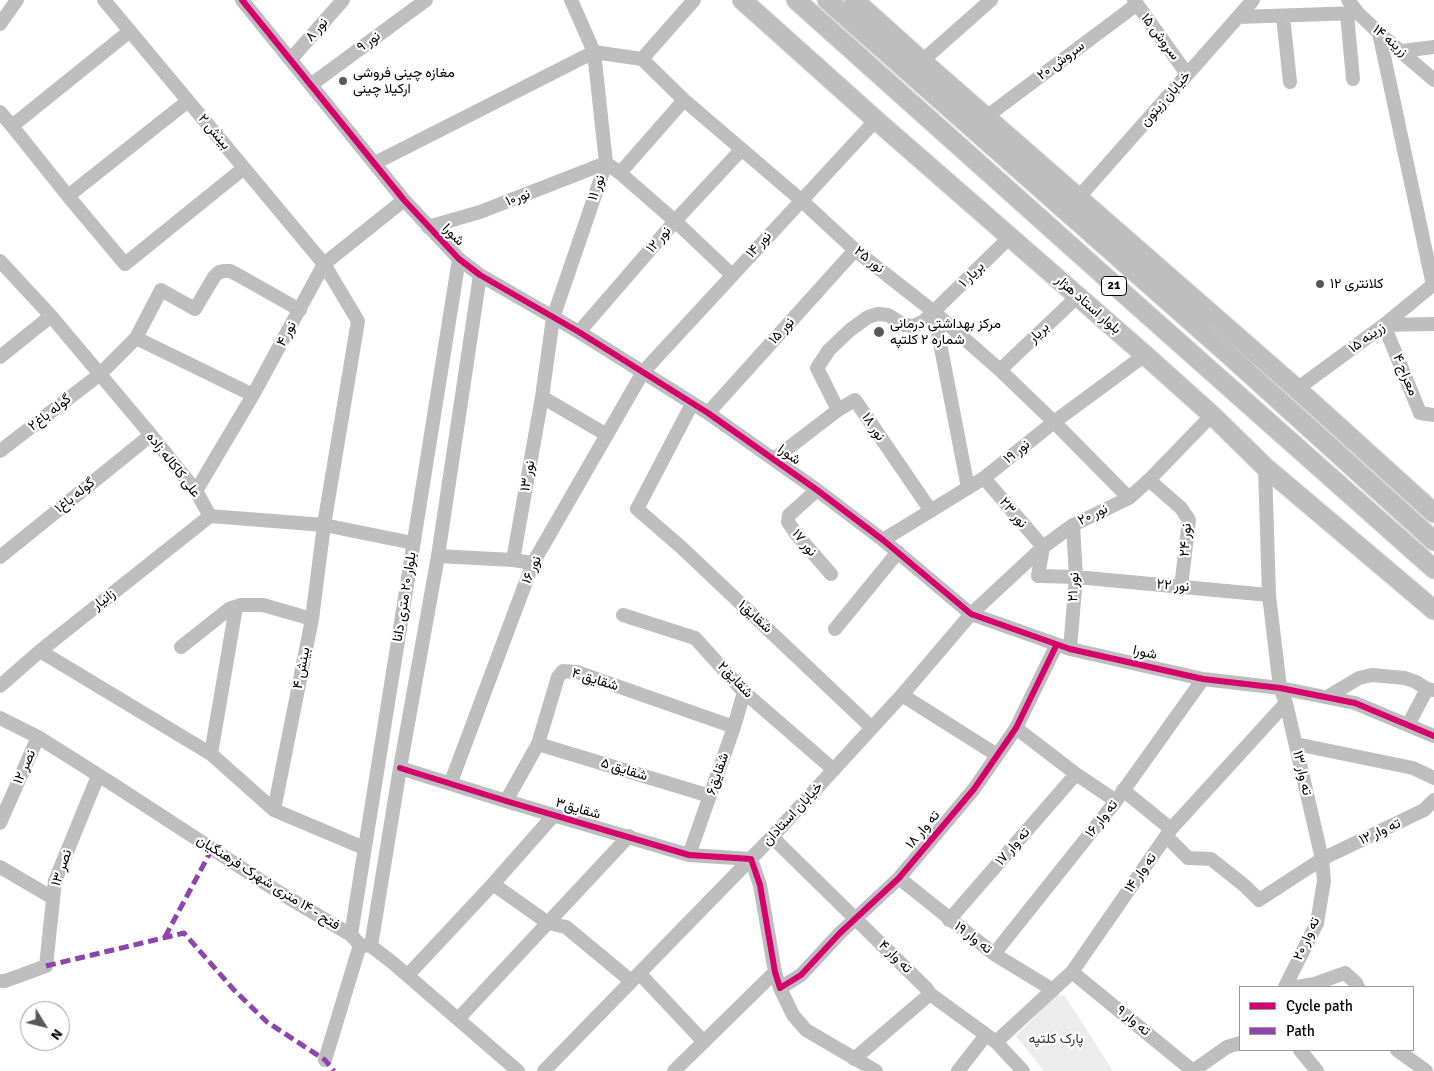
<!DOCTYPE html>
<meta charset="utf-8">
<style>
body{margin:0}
#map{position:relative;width:1434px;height:1071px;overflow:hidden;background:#fff;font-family:Signika,sans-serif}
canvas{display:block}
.legend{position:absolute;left:1239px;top:986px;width:175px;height:65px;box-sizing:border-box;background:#fff;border:1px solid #999;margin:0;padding:6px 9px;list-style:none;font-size:15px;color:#000}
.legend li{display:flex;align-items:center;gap:10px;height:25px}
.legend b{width:25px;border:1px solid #999}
.north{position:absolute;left:20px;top:1001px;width:50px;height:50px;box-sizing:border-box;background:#fff;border:1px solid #999;border-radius:50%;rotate:126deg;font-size:14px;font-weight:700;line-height:20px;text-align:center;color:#000}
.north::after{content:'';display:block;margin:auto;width:18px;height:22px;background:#595959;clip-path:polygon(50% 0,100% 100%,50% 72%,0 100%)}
</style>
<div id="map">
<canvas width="1434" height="1071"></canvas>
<ul class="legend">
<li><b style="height:6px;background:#d6006c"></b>Cycle path</li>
<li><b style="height:6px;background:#8e44ad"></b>Path</li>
</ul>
<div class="north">N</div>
</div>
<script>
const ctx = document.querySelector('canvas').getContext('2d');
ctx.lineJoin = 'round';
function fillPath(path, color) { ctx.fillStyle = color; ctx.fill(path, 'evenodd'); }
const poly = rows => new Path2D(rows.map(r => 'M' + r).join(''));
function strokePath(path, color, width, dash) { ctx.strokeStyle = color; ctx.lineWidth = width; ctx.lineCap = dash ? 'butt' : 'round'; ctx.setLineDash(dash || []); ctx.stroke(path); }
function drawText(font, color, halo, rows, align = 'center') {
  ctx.font = font + ' Signika,Vazirmatn,sans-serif'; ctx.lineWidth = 4.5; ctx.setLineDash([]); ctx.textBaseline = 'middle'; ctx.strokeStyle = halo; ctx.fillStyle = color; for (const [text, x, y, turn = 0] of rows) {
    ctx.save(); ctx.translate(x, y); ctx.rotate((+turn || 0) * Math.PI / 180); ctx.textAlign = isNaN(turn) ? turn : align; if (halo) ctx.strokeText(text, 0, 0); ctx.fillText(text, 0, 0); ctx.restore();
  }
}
fillPath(poly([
 [1056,995,1065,996,1113,1071,1044,1071,1016,1036]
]), '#ececec');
const major = poly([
 [742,0,876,120,1145,355,1212,415,1265,467,1434,610],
 [796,0,1139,307,1434,569],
 [827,0,1230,356,1434,541],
 [854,0,922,61,1297,389,1434,513]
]);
strokePath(major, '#dbdbdb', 21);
strokePath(poly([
 [104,0,324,264,358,321,324,525,312,619,274,810],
 [242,0,404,200,459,259,480,275,579,332,708,413,817,490,883,540,971,614,1070,649,1203,679,1280,688,1355,703,1434,736],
 [1134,0,1187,74],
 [1348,0,1358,13,1379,33,1434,80],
 [1347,14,1353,79],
 [1283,16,1290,82],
 [1238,17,1358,13],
 [0,24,17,0],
 [130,31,12,126,68,196,125,264,244,168],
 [1379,33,1433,285],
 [1402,51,1434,47],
 [594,52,642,59,684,100,801,200,855,250,934,312,1000,370,1054,422,1129,498],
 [291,59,343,0],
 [642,59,694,0],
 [922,61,991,0],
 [312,84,426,0],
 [0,112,12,126],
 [986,117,1136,5],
 [375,163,594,52],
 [620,173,684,100],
 [68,196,188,101],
 [1079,197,1253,0],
 [428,227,480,212,606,163,620,173,675,221,732,275],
 [0,261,51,316,151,435,196,491,210,516,324,525,413,543],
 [934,312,968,488],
 [1434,324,1384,325,1420,413,1434,415],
 [579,332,675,221,741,150],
 [136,338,161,290,195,309,214,277,219,272,225,271,230,271,238,275,300,310],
 [0,357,51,316],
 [1000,370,1078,296],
 [1297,389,1384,325,1434,284],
 [542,397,607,435],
 [692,404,637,509,681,547,872,728],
 [838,410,817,368,829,350,850,330,868,317,878,314,888,315,904,325,914,326,924,321,1010,237],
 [708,413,855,250],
 [0,451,99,375,136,338,253,395],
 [774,459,838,410,855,400,931,511],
 [1265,467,1269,595,1280,688,1286,703,1322,859,1324,881,1317,923,1285,987],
 [984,478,1043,547,1038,576,1076,577,1269,595],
 [1149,480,1181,508,1189,520,1181,587],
 [817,490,789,515,788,522,797,535,831,574],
 [196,491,253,395,324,264,404,200],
 [883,540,984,478,1054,422,1145,355],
 [438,556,513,560,533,563],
 [0,557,151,435],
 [513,560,542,397,553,318,606,163,594,52,571,0],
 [623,615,695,638,744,692,834,770],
 [835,629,898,552],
 [181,647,229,609,241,605,263,605,312,619],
 [1070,649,1076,577,1073,525],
 [40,651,211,754,274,810,364,848],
 [0,686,40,651,210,516],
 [902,695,997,755],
 [1327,697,1359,678,1372,675,1405,678,1416,682,1427,689],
 [0,718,38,737,114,785,277,891,351,935,360,945,371,946,393,963,518,1071],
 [1408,725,1427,689,1434,690],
 [1016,728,1076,774,1116,801],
 [538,744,710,796],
 [1296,744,1413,768,1434,778],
 [211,754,236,607],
 [400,768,506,801,689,855,751,859,760,885,775,972,780,988,801,975,840,933,899,878,974,789,1016,728,1056,646],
 [451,782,533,563,643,372,876,120],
 [1123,790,1171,829],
 [506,801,538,744,558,677,563,671,577,672,734,727],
 [0,823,38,737],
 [1166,836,1188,858,1211,859,1245,886,1259,900,1322,859,1424,810,1434,800],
 [772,837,926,988,930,994,996,1042,1023,1071],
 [689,855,734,727,744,692],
 [0,867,53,898],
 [899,878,994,954,1053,990],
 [493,884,548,923,566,927,631,981],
 [949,920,1076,774],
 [351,935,459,259],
 [371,946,400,768,438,556,480,275],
 [994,954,1116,801,1203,679],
 [1072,972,1193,1071],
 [639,973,704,1042],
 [408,975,493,884,554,815],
 [0,981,5,981,46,966,55,881,98,776],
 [1297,987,1314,984,1345,973,1356,983,1358,987],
 [780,988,793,1015,806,1030,876,1071],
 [458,1019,629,836],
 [996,1042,1072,972,1171,829,1286,703],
 [1300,1050,1317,1071],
 [1397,1050,1426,1071],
 [854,1059,930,994],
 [325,1060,360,945],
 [544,1071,772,837,902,695,971,614,1043,547,1073,525,1129,498,1149,480,1212,415],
 [674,1071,775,972],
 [958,1071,986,1035],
 [1193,1071,1227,1047,1240,1043]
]), '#bebebe', 14);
strokePath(major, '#bebebe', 19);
strokePath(poly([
 [165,937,212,849],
 [46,966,184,933,234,990,267,1022,325,1060,334,1071]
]), '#8e44ad', 5, [10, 5]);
strokePath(poly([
 [242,0,404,200,459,259,480,275,579,332,708,413,817,490,883,540,971,614,1070,649,1203,679,1280,688,1355,703,1434,736],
 [400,768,506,801,689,855,751,859,760,885,775,972,780,988,801,975,840,933,899,878,974,789,1016,728,1056,646]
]), '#d6006c', 6);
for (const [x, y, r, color] of [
 [343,81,5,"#595959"],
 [1320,284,5,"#595959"],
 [879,332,6,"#595959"]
]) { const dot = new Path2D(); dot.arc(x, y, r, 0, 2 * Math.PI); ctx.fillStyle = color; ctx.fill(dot); strokePath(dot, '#fff', 2); }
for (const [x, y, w] of [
 [1114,286,25]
]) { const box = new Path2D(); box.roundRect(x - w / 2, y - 9.5, w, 19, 4); ctx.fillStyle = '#fff'; ctx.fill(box); strokePath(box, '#000', 1); }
drawText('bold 12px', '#000', null, [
 ["21",1114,286]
]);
drawText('14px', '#000', '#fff', [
 ["نور ۸",317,30,-49],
 ["سروش ۱۵",1160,37,53],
 ["زرینه ۱۴",1390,41,40],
 ["نور ۹",369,42,-36],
 ["سروش ۲۰",1061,61,-37],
 ["خیابان زیتون",1166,99,-49],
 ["بینش ۲",214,132,50],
 ["نور ۱۱",597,188,-71],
 ["نور۱۰",518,198,-21],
 ["شورا",453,235,45],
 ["نور ۱۲",659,240,-49],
 ["نور ۱۴",759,245,-47],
 ["نور ۲۵",869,260,39],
 ["بریار ۱",972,275,-45],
 ["بلوار استاد هژار",1088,305,41],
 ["نور ۱۵",782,331,-48],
 ["بریار",1039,333,-44],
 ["نور ۴",287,334,-61],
 ["زرینه ۱۵",1367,338,-37],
 ["معراج ۴",1405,375,67],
 ["گوله باغ۲",50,413,-38],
 ["نور ۱۸",873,427,56],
 ["نور ۱۹",1017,452,-39],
 ["شورا",789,455,35],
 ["علی کاکاله زاده",173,465,52],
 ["نور ۱۳",528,476,-80],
 ["گوله باغ۱",75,496,-39],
 ["نور ۲۳",1013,513,50],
 ["نور ۲۰",1093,515,-26],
 ["نور ۲۴",1186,540,-86],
 ["نور ۱۷",804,543,50],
 ["نور ۱۶",532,570,-66],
 ["نور ۲۲",1173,586,5],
 ["نور ۲۱",1074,587,-87],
 ["بلوار ۲۰ متری دانا",405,597,-81],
 ["زانیار",104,600,-38],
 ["شقایق۱",755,617,43],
 ["شورا",1145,653,12],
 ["بینش ۴",302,668,-79],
 ["شقایق ۴",595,680,17],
 ["شقایق۲",735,680,46],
 ["نصر ۱۲",25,767,-66],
 ["شقایق ۵",624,770,17],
 ["ته وار ۱۳",1302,773,77],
 ["شقایق۶",718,774,-71],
 ["شقایق۳",578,809,16],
 ["خیابان استادان",793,814,-47],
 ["ته وار ۱۶",1102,819,-52],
 ["ته وار ۱۸",923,830,-50],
 ["ته وار ۱۲",1380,832,-25],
 ["ته وار ۱۷",1013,847,-49],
 ["نصر ۱۳",62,868,-71],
 ["ته وار ۱۴",1141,873,-55],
 ["فتح - ۱۴ متری شهرک فرهنگیان",268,883,32],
 ["ته وار ۱۹",973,938,37],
 ["ته وار ۲۰",1307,939,-66],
 ["ته وار ۴",895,957,44],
 ["ته وار ۹",1133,1021,39]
]);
drawText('14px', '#000', '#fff', [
 ["مغازه چینی فروشی",353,73],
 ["ارکیلا چینی",353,89],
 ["کلانتری ۱۲",1330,284],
 ["مرکز بهداشتی درمانی",890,324],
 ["شماره ۲ کلتپه",890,340]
], 'left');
drawText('14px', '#333', '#fff', [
 ["پارک کلتپه",1056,1039]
]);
</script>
